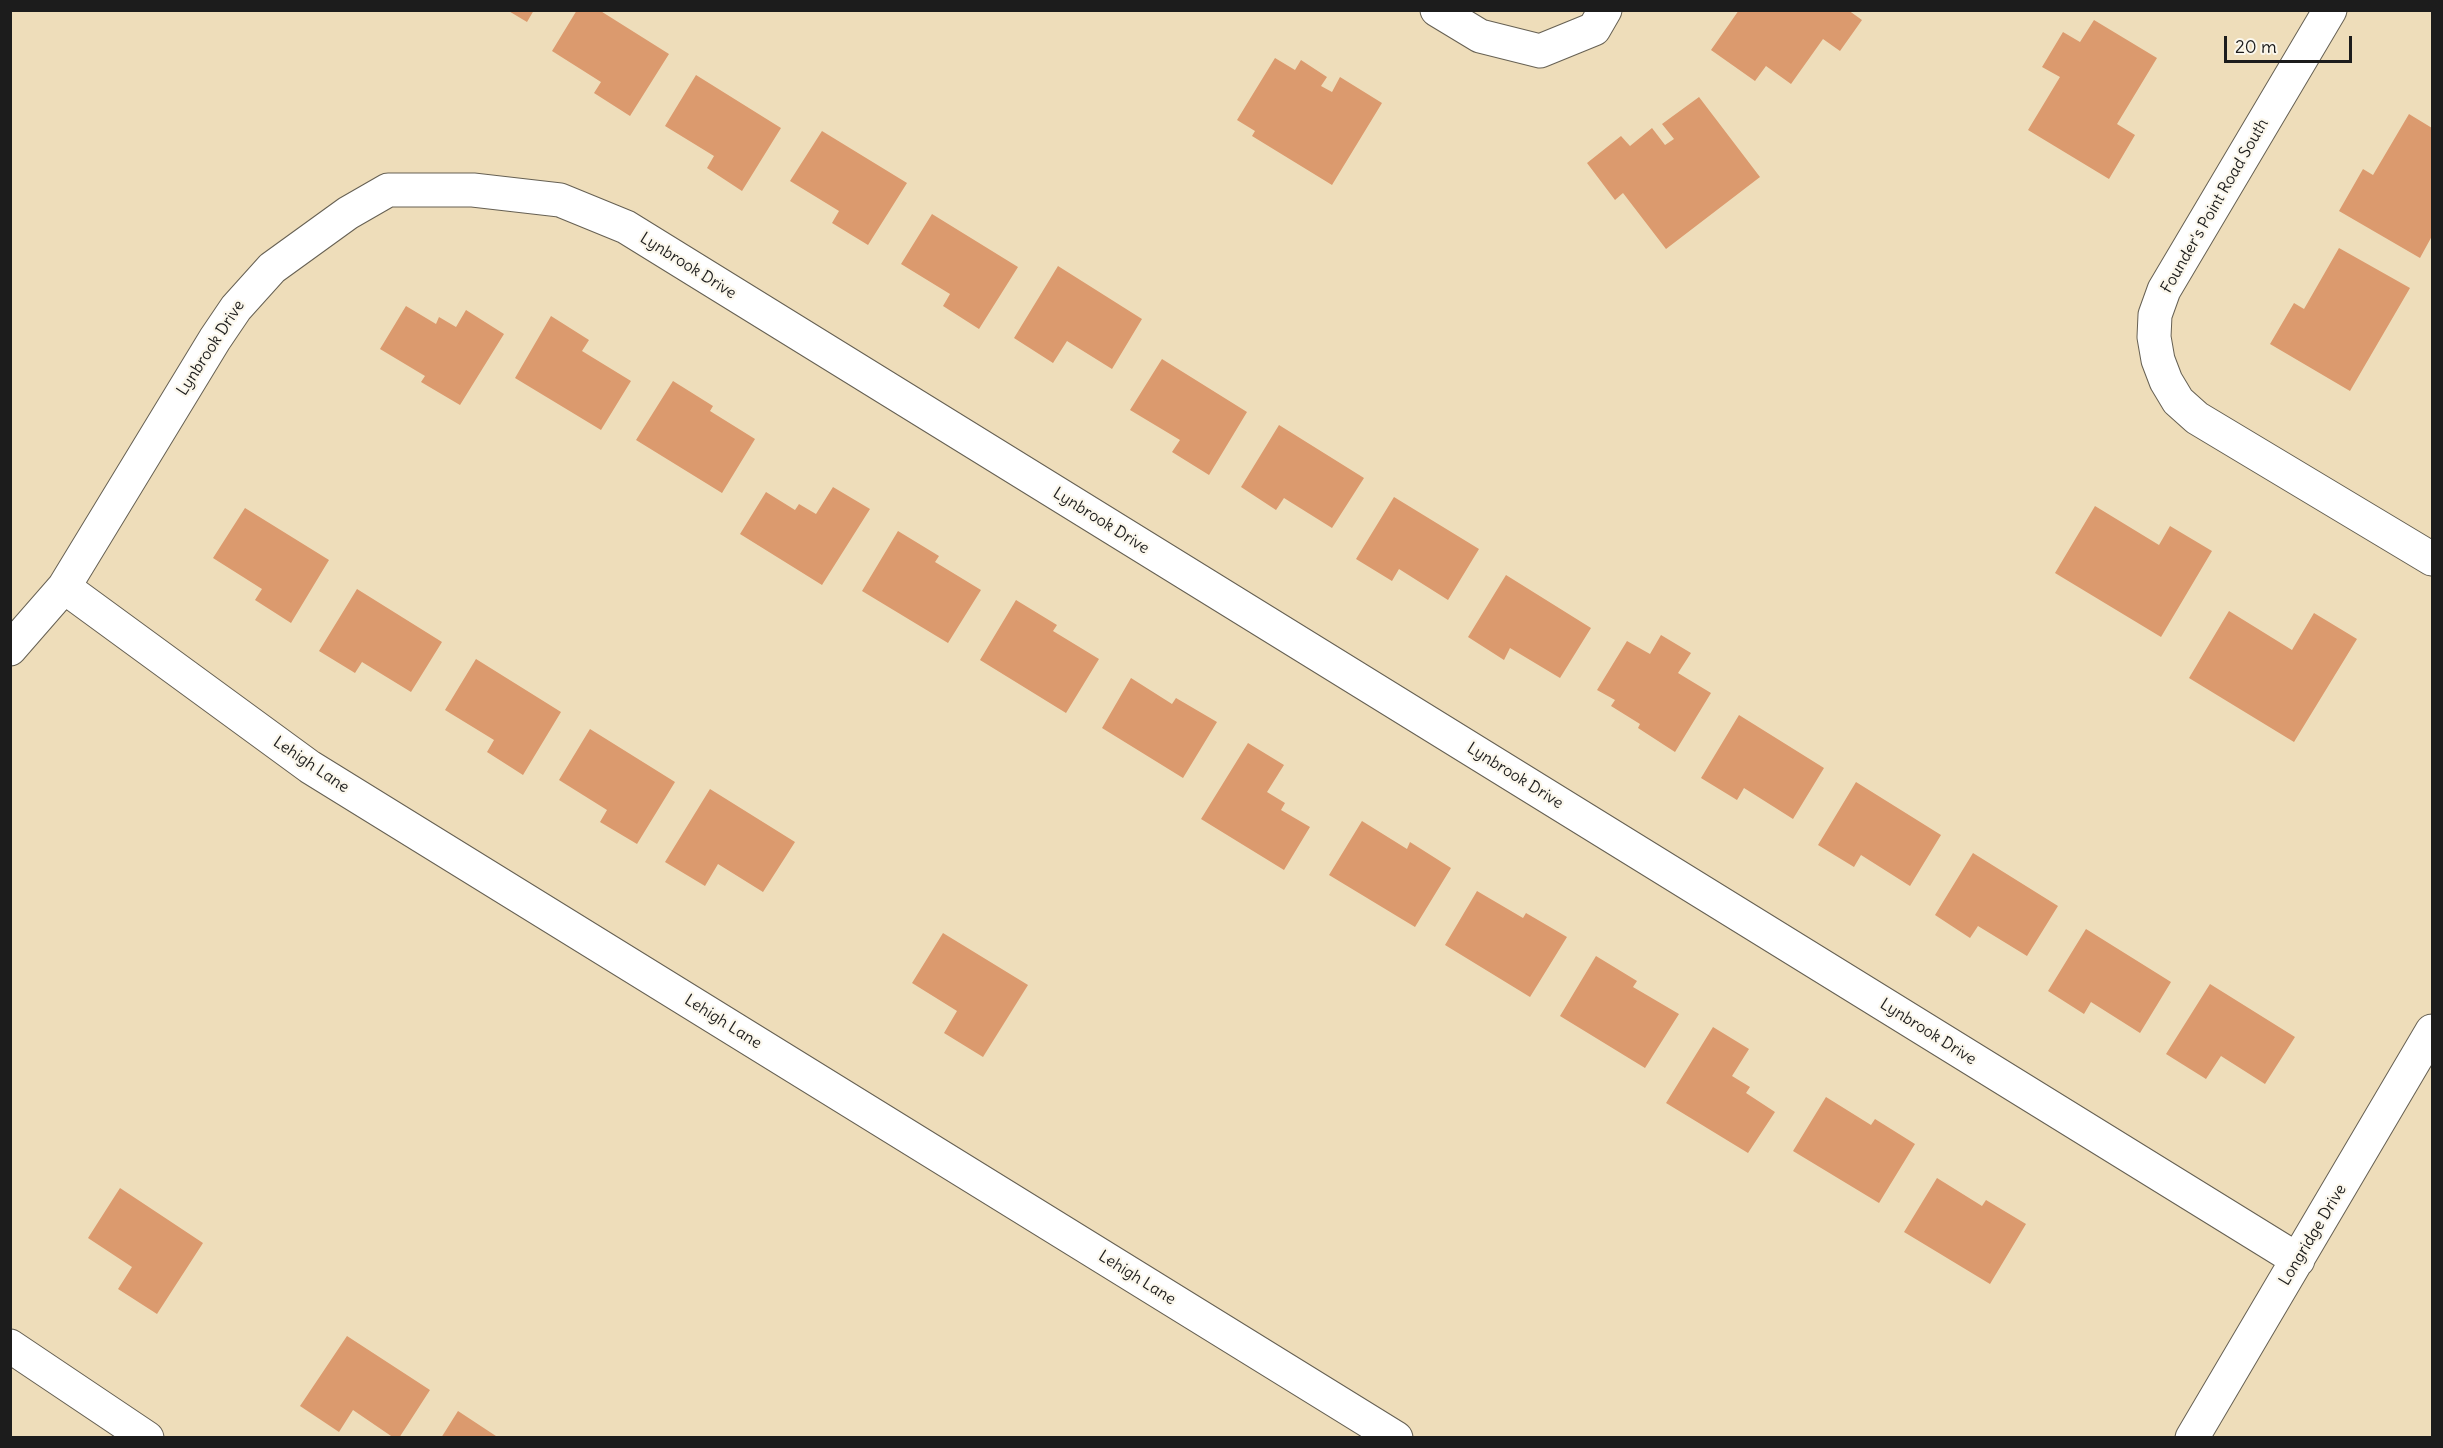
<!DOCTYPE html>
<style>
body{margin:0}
#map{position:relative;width:2443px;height:1448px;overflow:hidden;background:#eeddba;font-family:Delius,sans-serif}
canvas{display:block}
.frame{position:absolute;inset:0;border:12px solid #1c1c1c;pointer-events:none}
.scale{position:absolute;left:2224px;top:36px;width:128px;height:27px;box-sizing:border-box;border:3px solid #1c1c1c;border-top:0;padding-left:8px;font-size:18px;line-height:21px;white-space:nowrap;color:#1c1c1c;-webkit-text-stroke:4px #fbf7ec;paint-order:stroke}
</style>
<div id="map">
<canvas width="2443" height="1448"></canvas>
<div class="frame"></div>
<div class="scale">20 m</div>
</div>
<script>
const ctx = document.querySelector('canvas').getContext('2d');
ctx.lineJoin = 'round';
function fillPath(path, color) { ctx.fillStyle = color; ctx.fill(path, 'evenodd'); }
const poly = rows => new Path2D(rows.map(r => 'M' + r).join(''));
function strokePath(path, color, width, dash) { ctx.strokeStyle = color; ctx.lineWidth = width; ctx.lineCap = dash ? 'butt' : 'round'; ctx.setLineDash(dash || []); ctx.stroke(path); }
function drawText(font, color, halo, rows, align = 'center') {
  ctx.font = font + ' Delius,sans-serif'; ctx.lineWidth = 4.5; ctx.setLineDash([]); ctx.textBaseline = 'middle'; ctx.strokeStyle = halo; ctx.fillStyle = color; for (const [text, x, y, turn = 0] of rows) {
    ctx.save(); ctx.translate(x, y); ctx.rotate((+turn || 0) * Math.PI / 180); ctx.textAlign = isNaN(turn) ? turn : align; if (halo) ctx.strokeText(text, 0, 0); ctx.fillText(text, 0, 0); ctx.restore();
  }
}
fillPath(poly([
 [507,10,534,10,527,22],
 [577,10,599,10,669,54,630,116,594,93,601,82,552,51],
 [1739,10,1848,10,1862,20,1840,51,1823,39,1791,84,1766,66,1755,81,1711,50],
 [2094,20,2157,58,2117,124,2135,135,2109,179,2028,130,2060,77,2042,67,2063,32,2080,42],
 [1275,58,1295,70,1301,60,1327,77,1321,86,1332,92,1340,77,1382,103,1332,185,1252,136,1255,131,1237,120],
 [696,75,781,128,742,191,707,168,714,156,665,126],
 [1699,97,1760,177,1666,249,1623,193,1615,200,1587,163,1621,136,1630,146,1652,128,1665,145,1674,139,1662,124],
 [2409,114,2432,128,2432,236,2420,258,2339,211,2363,169,2373,175],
 [822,131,907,183,868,245,832,223,839,211,790,181],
 [932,214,1018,267,979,329,943,306,950,294,901,264],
 [2339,248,2410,288,2350,391,2270,344,2294,303,2304,309],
 [1058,266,1142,319,1112,369,1067,341,1053,363,1014,338],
 [406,306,436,324,439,317,456,327,466,310,504,334,460,405,421,382,425,376,380,349],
 [551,316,589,340,582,351,631,381,601,430,515,378],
 [1162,359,1247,412,1209,475,1172,452,1180,440,1130,410],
 [673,381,713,406,710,411,755,439,722,493,636,440],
 [1279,425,1364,478,1332,528,1284,498,1276,510,1241,487],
 [833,487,870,509,822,585,740,534,766,492,795,510,799,504,816,514],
 [1394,497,1479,549,1448,600,1399,569,1392,581,1356,559],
 [2095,506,2159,545,2170,526,2212,551,2161,637,2055,573],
 [245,508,329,560,291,623,255,600,262,589,213,558],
 [898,531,939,556,935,562,981,590,948,643,862,591],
 [1506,575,1591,628,1560,678,1510,648,1504,660,1468,637],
 [357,589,442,642,411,692,362,662,355,673,319,651],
 [1016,600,1057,625,1053,631,1099,659,1066,713,980,660],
 [2229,611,2292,650,2314,613,2357,639,2294,742,2189,678],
 [1661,635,1691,653,1678,673,1711,693,1675,752,1638,728,1640,724,1611,706,1615,700,1597,690,1627,641,1650,654],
 [476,659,561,712,523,775,487,752,494,740,445,710],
 [1131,678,1172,704,1176,698,1217,722,1183,778,1102,728],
 [1739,715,1824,768,1793,819,1744,788,1737,800,1701,778],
 [590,729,675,782,637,844,600,822,607,810,559,780],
 [1248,743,1284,765,1267,792,1285,803,1281,810,1310,827,1284,870,1201,819],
 [1856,782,1941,835,1910,886,1861,855,1854,867,1818,845],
 [710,789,795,842,763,892,718,864,705,886,665,862],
 [1362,821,1407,849,1410,842,1451,868,1415,927,1329,875],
 [1973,853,2058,906,2027,956,1978,926,1970,938,1935,915],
 [1477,891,1523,918,1526,913,1567,937,1530,997,1445,945],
 [2086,929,2171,982,2140,1033,2091,1002,2084,1014,2048,991],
 [943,933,1028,985,983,1057,944,1033,957,1011,912,983],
 [1596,956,1637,981,1633,987,1679,1014,1645,1068,1560,1016],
 [2210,984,2295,1037,2265,1084,2221,1056,2206,1079,2166,1054],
 [1713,1027,1749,1049,1732,1076,1750,1087,1746,1093,1775,1112,1748,1153,1666,1103],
 [1826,1097,1871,1125,1875,1119,1915,1144,1879,1203,1793,1151],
 [1937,1178,1982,1206,1986,1200,2026,1224,1990,1284,1904,1232],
 [120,1188,203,1243,157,1314,118,1289,132,1267,88,1238],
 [347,1336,430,1390,399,1438,394,1438,353,1410,339,1432,300,1406],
 [458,1411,499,1438,441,1438]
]), '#db9a6e');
const street = poly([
 [1437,10,1480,36,1540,51,1594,29,1605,10],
 [2330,10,2164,290,2155,315,2154,337,2158,360,2166,381,2178,401,2197,418,2432,559],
 [64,587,310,767,1396,1438],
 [10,649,64,587,215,339,236,308,272,268,348,213,388,190,473,190,560,200,626,227,2298,1260],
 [10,1346,147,1438],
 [2192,1438,2432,1031]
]);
strokePath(street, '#666053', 35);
strokePath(street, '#fff', 33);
drawText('16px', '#1c1c1c', '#fbf7ec', [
 ["Founder's Point Road South",2215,206,-60],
 ["Lynbrook Drive",688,266,32],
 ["Lynbrook Drive",211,348,-57],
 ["Lynbrook Drive",1101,521,32],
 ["Lehigh Lane",311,765,34],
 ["Lynbrook Drive",1515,776,32],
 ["Lehigh Lane",723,1022,32],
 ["Lynbrook Drive",1928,1032,32],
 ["Longridge Drive",2313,1235,-59],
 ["Lehigh Lane",1137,1278,32]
]);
</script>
